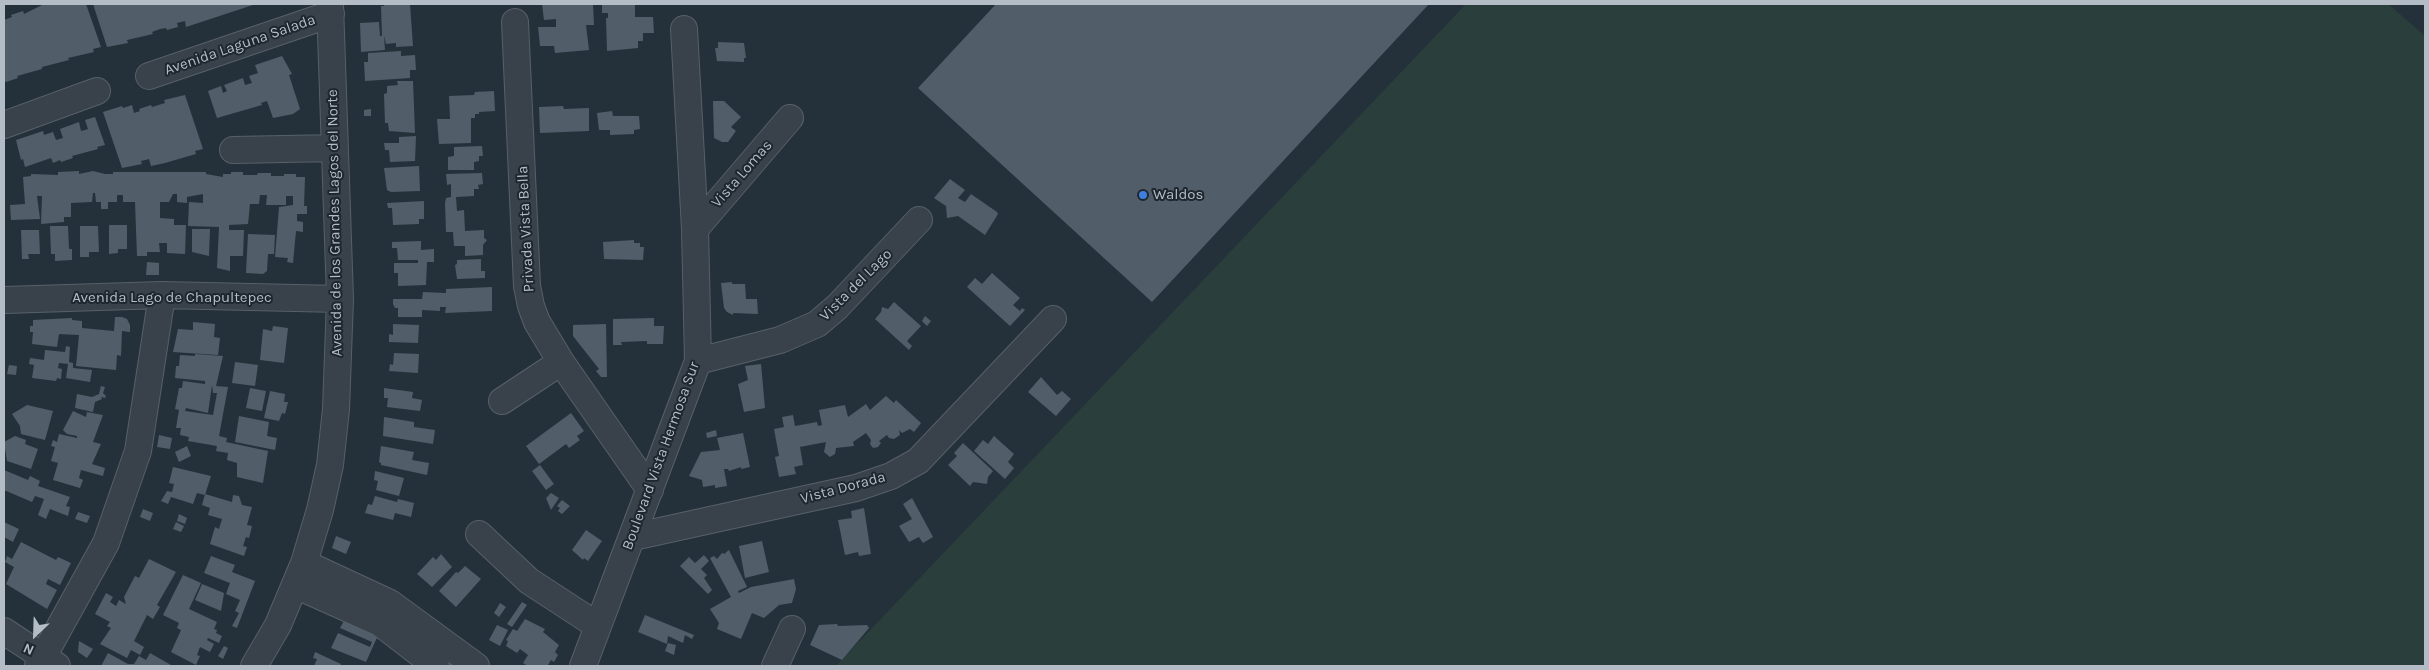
<!DOCTYPE html>
<style>
body{margin:0}
#map{position:relative;width:2429px;height:670px;overflow:hidden;background:#25313a;font-family:Karla,sans-serif}
canvas{display:block}
.frame{position:absolute;inset:0;border:5px solid #b4bdc6;pointer-events:none}
.north{position:absolute;left:10px;top:610px;width:50px;height:50px;-webkit-text-stroke:4px #1e272f;paint-order:stroke;rotate:204deg;font-size:14px;font-weight:700;line-height:20px;text-align:center;color:#b4bdc6}
.north::after{content:'';display:block;margin:auto;width:18px;height:22px;background:#b4bdc6;clip-path:polygon(50% 0,100% 100%,50% 72%,0 100%)}
</style>
<div id="map">
<canvas width="2429" height="670"></canvas>
<div class="frame"></div>
<div class="north">N</div>
</div>
<script>
const ctx = document.querySelector('canvas').getContext('2d');
ctx.lineJoin = 'round';
function fillPath(path, color) { ctx.fillStyle = color; ctx.fill(path, 'evenodd'); }
const poly = rows => new Path2D(rows.map(r => 'M' + r).join(''));
function strokePath(path, color, width, dash) { ctx.strokeStyle = color; ctx.lineWidth = width; ctx.lineCap = dash ? 'butt' : 'round'; ctx.setLineDash(dash || []); ctx.stroke(path); }
function drawText(font, color, halo, rows, align = 'center') {
  ctx.font = font + ' Karla,sans-serif'; ctx.lineWidth = 4; ctx.setLineDash([]); ctx.textBaseline = 'middle'; ctx.strokeStyle = halo; ctx.fillStyle = color; for (const [text, x, y, turn = 0] of rows) {
    ctx.save(); ctx.translate(x, y); ctx.rotate((+turn || 0) * Math.PI / 180); ctx.textAlign = isNaN(turn) ? turn : align; if (halo) ctx.strokeText(text, 0, 0); ctx.fillText(text, 0, 0); ctx.restore();
  }
}
fillPath(poly([
 [1466,4,2388,4,2425,36,2425,666,836,666]
]), '#2a3f3c');
fillPath(poly([
 [44,4,86,4,101,47,93,49,94,52,68,58,69,60,42,67,42,69,17,76,18,78,6,82,4,80,4,20,12,17,11,15,23,11,24,14],
 [93,4,256,4,186,27,185,21,177,23,178,27,167,30,166,28,160,29,152,32,153,34,127,40,128,43,107,47],
 [384,4,410,4,413,46,396,47,396,43,386,44,384,36,385,50,361,52,360,23,379,22,380,36,382,36,381,6,384,6],
 [542,4,593,4,594,25,586,25,589,50,555,53,554,46,540,46,538,27,556,27,556,19,544,20],
 [602,4,635,4,635,17,653,17,654,33,643,33,643,41,638,41,638,48,607,51,606,18,608,18,608,13,602,13],
 [996,4,1429,4,1152,302,918,88],
 [718,42,744,43,746,58,744,58,744,62,717,61,715,48,718,48],
 [401,51,401,56,415,55,416,70,410,70,410,78,365,81,364,62,368,62,368,53],
 [282,56,292,74,289,75,300,109,293,114,273,118,267,101,261,103,262,105,217,118,208,91,221,86,223,93,227,91,224,85,243,78,245,85,252,83,249,76,258,73,255,65],
 [397,81,413,81,415,133,389,131,388,123,385,123,384,94,387,93,387,86,398,85],
 [494,91,495,111,479,112,479,114,475,114,475,118,471,118,471,143,439,144,437,119,450,119,449,96,474,95,475,92],
 [185,95,203,149,195,151,196,154,165,163,151,166,149,159,141,161,142,164,122,168,103,112,122,106,123,108,132,105,134,113,140,111,139,109,151,105,152,107,165,103,164,100],
 [713,101,724,101,741,117,731,127,736,131,728,142,722,142,714,138],
 [563,106,564,109,589,108,589,131,540,133,539,107],
 [371,109,371,116,364,116,364,110],
 [612,111,613,116,639,116,640,129,634,130,634,134,610,135,610,130,599,130,597,113],
 [95,117,105,145,97,147,98,149,72,156,73,158,61,162,60,160,53,163,51,158,25,167,23,159,21,160,16,140,43,131,44,135,53,132,56,140,63,138,60,129,79,122,81,131,85,130,88,129,85,120],
 [416,136,415,161,390,162,389,150,385,150,384,143,399,143,399,137],
 [482,146,483,156,479,156,479,161,474,162,474,170,448,170,448,157,454,156,454,147],
 [419,166,420,191,391,192,387,190,384,168],
 [79,171,79,174,93,171,105,174,113,174,113,172,206,172,206,174,223,177,223,174,231,174,231,172,243,172,243,175,257,175,258,173,271,173,271,176,284,176,284,174,296,174,296,177,305,177,304,206,307,206,307,214,297,214,297,221,303,222,303,232,296,231,293,263,287,262,288,258,275,257,279,207,293,205,293,196,286,196,286,205,266,205,267,195,260,195,259,204,250,204,248,224,229,225,229,230,244,230,243,256,230,256,230,271,217,268,219,227,188,226,189,202,203,203,203,194,187,197,187,203,177,202,177,194,173,194,169,202,160,202,160,218,174,219,174,225,186,225,185,254,167,253,167,243,159,243,160,252,147,252,147,256,137,256,135,202,123,202,123,195,117,195,117,202,108,202,108,209,101,209,101,202,96,202,95,193,93,193,92,202,71,203,71,217,64,217,64,222,41,224,42,196,37,196,40,219,11,220,10,205,25,204,23,177,31,176,31,174,58,175,58,172],
 [482,173,483,184,478,185,479,189,474,189,474,196,456,197,457,211,464,210,465,231,484,230,484,238,487,240,483,245,483,255,465,256,465,246,454,246,453,232,446,232,445,203,446,198,451,197,451,184,447,185,446,174],
 [950,179,965,190,958,198,965,202,971,194,997,212,998,214,985,235,958,216,947,218,946,206,934,198],
 [424,201,424,219,419,219,419,224,393,225,392,208,388,208,387,203],
 [109,225,127,225,127,249,118,249,118,253,109,254],
 [50,226,68,226,69,249,72,249,72,260,55,261,55,254,51,254],
 [80,226,98,226,99,252,89,252,89,257,80,257],
 [192,229,210,229,209,256,192,252],
 [21,230,39,230,40,254,28,254,29,259,22,259],
 [248,234,275,235,274,254,268,254,267,271,263,274,246,273],
 [634,240,634,243,640,243,640,247,644,247,643,260,604,259,603,242],
 [421,241,421,250,434,249,434,262,427,262,426,285,398,286,398,273,394,273,394,263,418,263,418,260,398,260,397,248,392,248,392,242],
 [481,259,481,271,485,271,485,278,457,279,455,265,457,264,457,260],
 [147,262,159,263,159,275,146,275],
 [992,273,1020,298,1013,305,1020,311,1022,308,1025,310,1010,326,967,287,975,278,982,284],
 [732,282,732,284,745,284,746,299,757,299,758,314,733,313,733,315,727,312,724,308,721,283],
 [492,287,492,311,445,313,446,307,440,307,440,311,422,310,422,317,398,317,398,308,395,308,393,304,393,299,422,299,423,292,446,293,446,289],
 [894,302,921,326,907,341,912,346,909,350,875,319,881,312,882,307,888,309],
 [925,316,931,321,927,326,922,321],
 [115,317,122,317,127,319,130,325,130,332,122,331,121,356,117,355,116,370,76,366,79,335,59,334,57,347,32,344,33,332,30,332,30,326,33,326,33,320,72,318,72,320,82,321,82,328,114,331],
 [654,318,654,326,664,326,663,344,647,344,647,341,621,342,622,345,613,345,613,319],
 [193,322,215,324,214,337,220,338,218,355,173,352,178,329,193,330],
 [393,324,419,325,418,343,389,342,389,334,393,335],
 [606,324,607,377,601,377,596,371,599,369,573,336,573,325],
 [273,326,288,328,284,363,260,360,263,329,272,331],
 [66,346,70,347,69,362,73,363,73,368,92,370,90,382,66,378,68,364,59,363,58,368,62,369,61,379,57,378,56,381,32,378,34,365,29,364,30,358,44,360,45,350,65,352],
 [394,353,419,354,418,373,389,371,390,364,393,365],
 [195,354,223,356,216,386,228,387,219,436,227,438,226,442,268,451,263,483,237,477,237,463,227,460,228,453,216,451,217,446,188,441,189,437,180,435,181,428,176,428,179,410,175,409,179,388,182,388,183,381,205,384,205,381,175,378,176,366,179,366,180,355,195,356],
 [212,385,213,393,217,393,213,415,185,411,186,408,208,413],
 [235,362,258,365,255,386,232,383],
 [761,364,765,408,744,412,738,384,748,380,745,366],
 [9,365,17,366,16,375,7,374],
 [1041,377,1057,395,1062,391,1071,399,1056,416,1028,392],
 [101,386,105,387,103,393,106,396,105,398,101,397,102,399,95,402,93,412,75,408,77,394,92,397,99,394],
 [250,388,266,391,262,411,246,408],
 [384,388,413,392,412,398,422,400,420,411,387,407,388,398,384,398],
 [270,391,285,394,284,402,288,402,285,414,282,413,279,421,264,418],
 [886,396,894,403,896,400,921,423,914,432,910,429,902,433,899,430,900,435,894,439,889,438,887,435,879,441,881,443,878,447,873,448,870,444,871,440,866,433,853,442,854,446,836,448,835,454,830,457,824,452,826,442,800,447,803,465,794,467,796,474,779,477,775,457,779,456,774,429,784,427,782,417,793,415,795,426,817,422,818,426,822,425,819,410,845,405,848,417,866,404,870,410],
 [27,405,53,411,45,440,21,434,20,426,12,414],
 [73,411,86,417,87,412,103,415,93,442,101,444,92,464,105,468,103,476,81,470,79,478,83,480,80,488,53,480,58,463,51,461,55,447,51,446,53,440,57,442,59,434,77,438,77,436,67,434,63,430],
 [571,413,584,431,577,436,580,440,569,448,566,444,539,464,526,446],
 [239,416,269,422,267,436,277,438,275,450,235,442],
 [384,417,414,422,414,427,435,430,433,444,383,436],
 [716,430,717,436,707,438,706,433],
 [743,433,750,467,741,469,741,467,729,471,728,469,724,469,727,486,715,488,715,485,703,487,702,480,689,476,701,452,720,450,717,438],
 [159,435,172,438,170,449,157,447],
 [15,436,26,440,25,444,38,449,31,469,7,461,4,442],
 [994,436,1014,454,1008,462,1014,468,1005,479,974,451,983,440,988,444],
 [963,443,993,471,988,477,987,484,973,482,970,486,948,465,957,456,954,453],
 [187,446,191,456,179,462,175,452],
 [381,446,414,452,412,460,429,463,427,475,381,465,381,463,379,462],
 [540,465,554,484,546,490,532,471],
 [173,467,211,476,205,495,197,493,193,504,171,497,168,504,161,501,167,491,172,492,174,484,169,483],
 [4,470,28,480,30,476,40,481,38,486,70,497,66,506,70,507,68,516,50,509,46,519,38,515,44,499,35,496,32,502,4,490],
 [375,471,404,478,399,496,376,490,378,481,374,480],
 [551,493,559,498,551,510,546,498],
 [205,494,232,502,233,495,239,496,242,505,252,507,247,525,252,526,249,538,246,537,243,546,247,547,244,556,210,544,215,527,219,529,222,519,208,515,210,508,202,505],
 [375,496,397,502,398,499,414,503,411,517,395,513,393,520,365,513,368,504,372,505],
 [912,498,933,537,923,543,919,537,909,542,899,526,912,519,903,504],
 [562,500,570,506,562,514,558,511,560,508,557,506],
 [864,508,871,554,859,556,858,552,845,555,838,520,852,518,851,511],
 [143,509,153,513,150,521,140,517],
 [78,512,90,516,87,523,75,519],
 [179,514,187,518,185,524,177,521],
 [4,522,19,529,13,542,4,537],
 [176,522,184,526,181,532,173,529],
 [586,530,602,541,588,561,584,558,583,560,572,550],
 [336,536,351,542,346,554,332,548],
 [762,541,769,572,745,578,739,546],
 [21,542,56,560,58,557,71,563,60,585,48,579,46,584,57,590,47,609,6,584,14,567,5,562,7,556,12,559],
 [729,550,747,587,738,591,739,593,751,587,794,579,796,589,792,603,779,605,764,618,752,613,741,639,717,629,719,623,710,609,731,597,710,558,714,556,717,559,722,553,726,554,725,553],
 [441,554,452,567,432,587,417,574,433,557,436,560],
 [704,555,709,561,701,569,707,575,704,578,712,590,708,594,680,566,689,557,695,563],
 [211,556,235,565,232,572,255,581,237,628,232,626,239,613,235,611,240,600,226,594,230,583,204,573],
 [149,559,176,572,157,605,160,607,153,619,147,615,134,641,144,647,140,655,131,650,127,658,100,644,111,628,107,626,110,622,95,614,106,593,113,597,110,602,116,606,119,600,126,604,124,597,135,576,139,578],
 [465,566,481,579,456,607,439,591,456,572,458,573],
 [183,575,201,583,189,609,217,622,214,629,217,630,216,633,222,636,219,643,208,638,207,640,214,644,210,652,200,647,197,655,200,656,196,665,171,652,181,630,177,628,179,623,163,615],
 [202,584,224,593,221,611,195,600],
 [522,602,527,605,512,627,507,624],
 [500,603,506,607,499,617,494,613],
 [645,615,694,635,692,639,685,635,683,643,668,636,667,644,638,632],
 [346,617,380,631,366,662,331,648,338,633,370,647,372,642,340,628],
 [525,619,545,629,543,632,559,645,555,652,558,655,554,662,551,660,548,665,551,666,528,666,523,663,528,655,520,649,517,653,506,646,508,641,506,640,513,629,517,631],
 [837,624,838,626,867,625,869,628,842,660,810,645,819,625],
 [497,625,508,630,500,646,489,640],
 [79,641,93,649,87,658,78,652],
 [668,643,676,645,674,655,665,651],
 [224,646,228,648,223,659,218,656],
 [315,652,341,664,340,666,314,666,317,659,313,658],
 [108,653,128,664,134,664,139,656,146,660,150,653,171,665,101,666]
]), '#515d68');
const minor = poly([
 [515,22,527,286,531,306,537,322,561,362,650,490],
 [149,76,331,14],
 [4,125,97,91],
 [233,150,335,148],
 [695,229,790,118],
 [4,300,162,295,340,299],
 [698,361,780,340,817,324,837,307,919,220],
 [502,401,561,362],
 [479,534,529,581,598,626],
 [633,537,856,488,891,476,918,461,1053,319],
 [304,563,390,603,476,666],
 [295,585,380,623,436,666],
 [4,631,57,666],
 [38,666,106,543,138,451,162,295],
 [254,666,278,625,304,563,320,510,330,465,336,409,340,299,330,4],
 [583,666,698,361,695,229,684,29],
 [775,666,792,629]
]);
strokePath(minor, '#576068', 28);
strokePath(minor, '#39424a', 26);
for (const [x, y, r, color] of [
 [1143,195,5,"#3f7fe0"]
]) { const dot = new Path2D(); dot.arc(x, y, r, 0, 2 * Math.PI); ctx.fillStyle = color; ctx.fill(dot); strokePath(dot, '#1e272f', 2); }
drawText('15px', '#b4bdc6', '#1e272f', [
 ["Avenida Laguna Salada",240,45,-19],
 ["Vista Lomas",742,174,-49],
 ["Avenida de los Grandes Lagos del Norte",335,223,-91],
 ["Privada Vista Bella",526,229,-93],
 ["Vista del Lago",856,285,-45],
 ["Avenida Lago de Chapultepec",172,298],
 ["Boulevard Vista Hermosa Sur",661,456,-70],
 ["Vista Dorada",843,488,-15]
]);
drawText('15px', '#b4bdc6', '#1e272f', [
 ["Waldos",1153,195]
], 'left');
</script>
